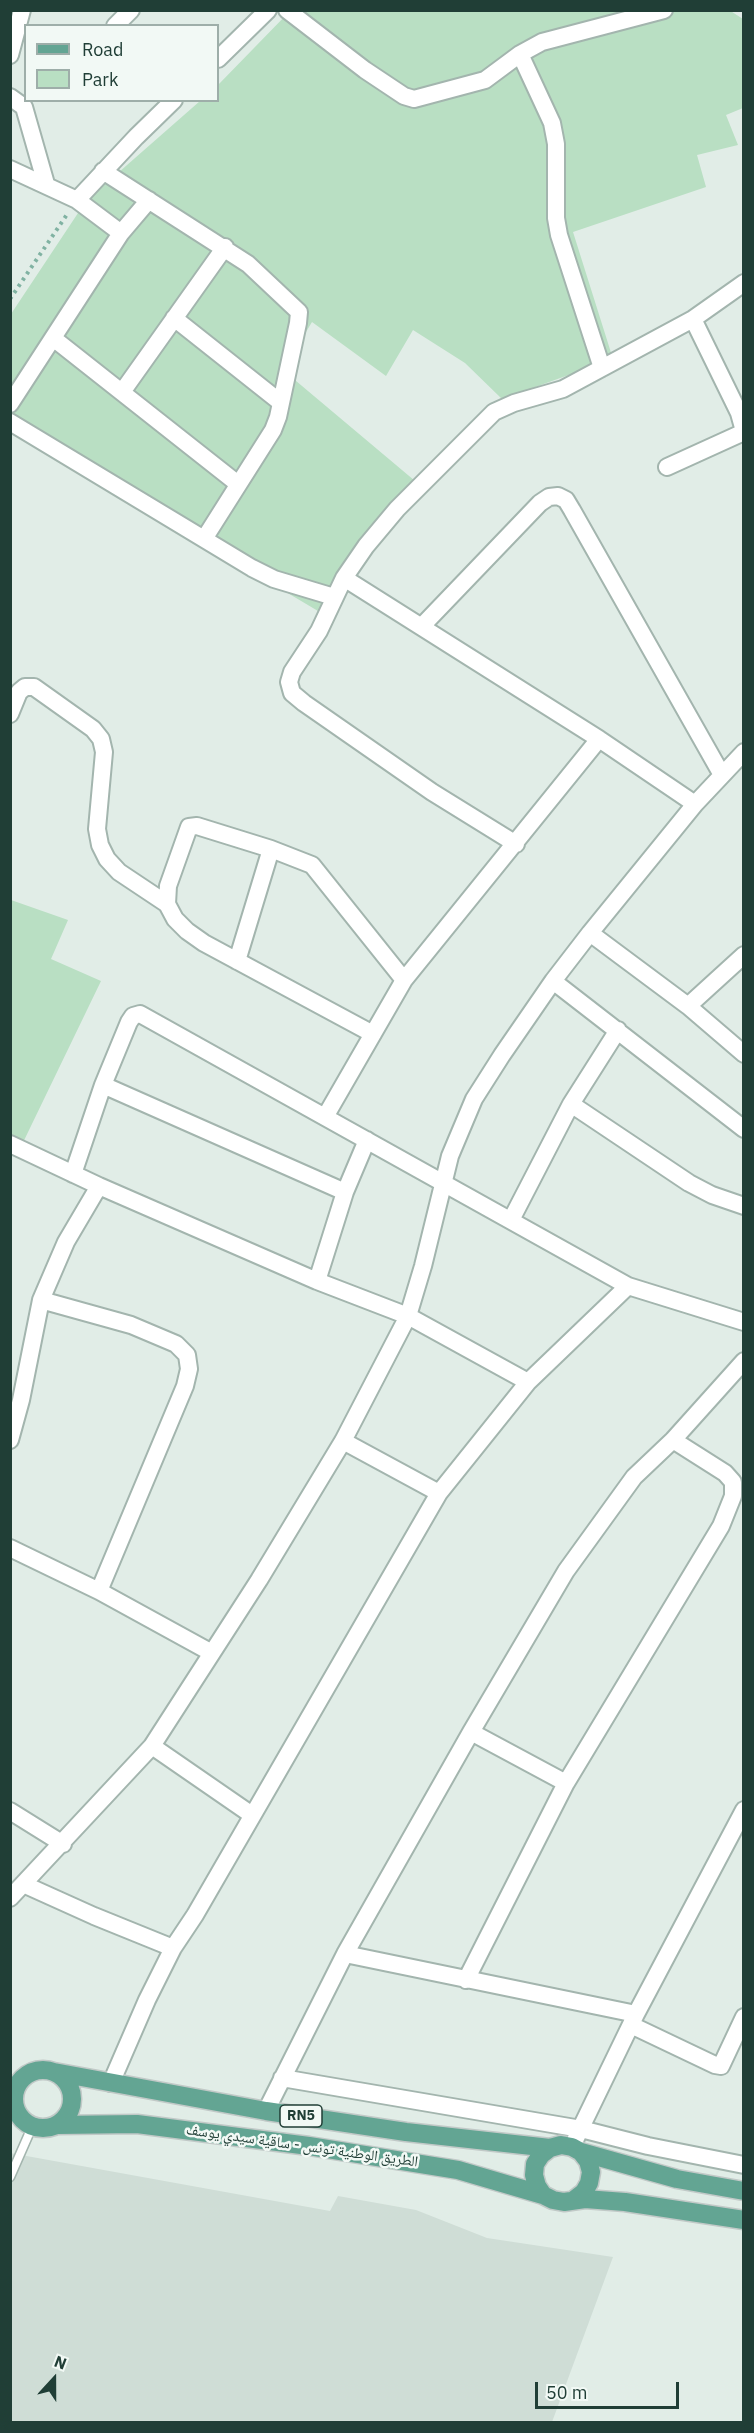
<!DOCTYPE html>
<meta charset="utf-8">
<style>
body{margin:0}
#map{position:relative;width:754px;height:2433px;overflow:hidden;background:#e1ede7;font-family:"IBM Plex Sans",sans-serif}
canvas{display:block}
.frame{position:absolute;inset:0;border:12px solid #203e36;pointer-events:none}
.legend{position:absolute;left:24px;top:24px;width:195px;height:78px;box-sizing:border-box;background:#f2f9f5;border:2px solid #9eaea9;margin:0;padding:8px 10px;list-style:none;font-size:18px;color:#203e36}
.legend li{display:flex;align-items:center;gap:12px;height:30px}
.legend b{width:30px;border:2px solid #9eaea9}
.north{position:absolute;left:24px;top:2349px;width:60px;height:60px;-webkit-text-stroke:4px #f2f9f5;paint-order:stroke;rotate:21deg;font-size:16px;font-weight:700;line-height:24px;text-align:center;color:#203e36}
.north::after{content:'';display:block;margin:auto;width:21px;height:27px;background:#203e36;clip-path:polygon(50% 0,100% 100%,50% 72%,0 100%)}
.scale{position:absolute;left:535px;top:2382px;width:144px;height:27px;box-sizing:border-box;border:3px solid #203e36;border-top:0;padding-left:8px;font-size:18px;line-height:21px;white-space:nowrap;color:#203e36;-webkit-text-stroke:4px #f2f9f5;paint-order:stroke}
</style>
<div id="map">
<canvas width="754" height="2433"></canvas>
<div class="frame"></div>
<ul class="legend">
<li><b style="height:8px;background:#63a593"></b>Road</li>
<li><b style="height:16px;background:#b9dfc3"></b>Park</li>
</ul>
<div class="north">N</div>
<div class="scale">50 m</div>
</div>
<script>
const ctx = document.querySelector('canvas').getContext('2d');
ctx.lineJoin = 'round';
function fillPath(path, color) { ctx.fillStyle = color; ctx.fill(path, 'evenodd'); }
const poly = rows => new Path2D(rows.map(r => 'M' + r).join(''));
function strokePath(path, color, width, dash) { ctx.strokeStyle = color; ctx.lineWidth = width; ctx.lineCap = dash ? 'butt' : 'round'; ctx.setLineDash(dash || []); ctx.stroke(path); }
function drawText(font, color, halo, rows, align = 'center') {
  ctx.font = font + ' "IBM Plex Sans","Noto Naskh Arabic",sans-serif'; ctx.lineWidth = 5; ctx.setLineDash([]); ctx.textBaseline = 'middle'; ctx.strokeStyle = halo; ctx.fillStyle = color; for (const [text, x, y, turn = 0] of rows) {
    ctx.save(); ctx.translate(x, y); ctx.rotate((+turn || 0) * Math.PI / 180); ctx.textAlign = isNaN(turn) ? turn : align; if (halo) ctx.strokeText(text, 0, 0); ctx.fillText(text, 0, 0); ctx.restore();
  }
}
fillPath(poly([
 [10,2153,330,2211,338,2196,416,2210,487,2238,613,2257,552,2422,11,2422]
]), '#cfddd6');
fillPath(poly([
 [729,10,743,19,743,108,726,115,738,145,697,155,706,187,573,232,613,359,502,399,465,363,413,330,386,376,312,322,283,370,421,486,318,611,11,429,11,314,86,201,200,101,218,100,218,85,290,11],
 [11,900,68,920,51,959,101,981,16,1157,11,1152]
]), '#b9dfc3');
const lane = poly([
 [10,2177,32,2127]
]);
const street = poly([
 [287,10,365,70,404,96,414,99,485,80,520,54,542,42,664,10],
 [115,26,131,10],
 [520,54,552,123,556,144,556,218,559,235,602,368],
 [10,55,22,10],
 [218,59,268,10],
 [10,97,24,107,46,184],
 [10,169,77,200,121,233],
 [103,171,248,264,299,312,298,323,278,417,273,430,204,539],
 [77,200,136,137,174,100],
 [174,318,280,402],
 [693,319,739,413,744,431],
 [53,338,238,484],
 [122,392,225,247],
 [10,404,121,233,149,200],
 [10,422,252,568,274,579,334,597],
 [667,467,744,432],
 [344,578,599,739,695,804],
 [422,626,540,503,549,497,558,496,566,500,572,510,722,775],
 [10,714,19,692,25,687,34,687,93,729,101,739,104,752,97,829,100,845,107,859,119,872,167,904],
 [516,844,432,792,304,703,292,693,289,682,292,672,319,631,344,578,366,546,397,509,494,412,514,403,563,389,693,319,744,283],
 [590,933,688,1006,744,1054],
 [237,961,271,849],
 [553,981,744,1129],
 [688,1006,744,955],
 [373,1034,204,943,187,931,175,919,167,904,168,886,189,827,197,826,271,849,312,865,404,980],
 [103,1085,345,1192],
 [571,1104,689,1183,712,1195,744,1206],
 [325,1117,404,980,599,739],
 [10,1144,99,1186,317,1281,408,1316,528,1382],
 [73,1174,103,1085,129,1022,133,1016,140,1014,628,1286,744,1322],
 [511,1220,571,1104,618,1030],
 [317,1281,345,1192,367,1140],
 [41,1300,131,1325,176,1344,187,1355,189,1369,185,1386,99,1591],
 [10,1440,21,1400,41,1300,66,1242,99,1186],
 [343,1441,439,1493],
 [10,1548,99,1591,212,1653],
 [471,1732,566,1783],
 [152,1746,252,1815],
 [10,1811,63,1844],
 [23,1884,94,1916,173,1948],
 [10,1898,152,1746,259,1580,343,1441,408,1316,423,1266,450,1156,474,1099,502,1055,553,981,590,933,695,804,744,752],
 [345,1954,636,2014],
 [466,1980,566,1783,721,1526,733,1496,733,1482,725,1473,673,1440],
 [631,2025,715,2065,721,2066,744,2017],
 [282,2078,581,2129,648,2146,744,2165],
 [111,2083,147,2000,173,1948,195,1915,439,1493,528,1382,628,1286],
 [266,2111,345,1954,471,1732,566,1571,634,1477,673,1440,744,1361],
 [576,2138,636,2014,744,1810]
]);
const primary = poly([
 '14 2099a29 29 0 1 1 58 0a29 29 0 1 1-58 0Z',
 [54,2072,266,2111,406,2132,550,2148],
 [57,2125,137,2124,309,2146,458,2170,543,2195],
 [581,2152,677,2179,744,2191],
 [575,2199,584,2192,589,2183,591,2172,588,2161,581,2152,572,2147,561,2145,550,2148,541,2155,535,2164,534,2175,537,2186,543,2195,553,2200,564,2202,585,2199,625,2202,744,2220]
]);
strokePath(lane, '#a3b5ae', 11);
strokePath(street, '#a3b5ae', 20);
strokePath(primary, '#c1c9c7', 21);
strokePath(poly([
 [10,299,68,213]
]), '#80b2a2', 4, [3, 4.5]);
strokePath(lane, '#fff', 8);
strokePath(street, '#fff', 16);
strokePath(primary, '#63a593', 18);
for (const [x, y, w] of [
 [301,2116,42]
]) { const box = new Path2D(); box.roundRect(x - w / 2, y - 11, w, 22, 4.5); ctx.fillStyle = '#f2f9f5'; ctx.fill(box); strokePath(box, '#203e36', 1.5); }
drawText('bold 14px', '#203e36', null, [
 ["RN5",301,2116]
]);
drawText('15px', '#203e36', '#f2f9f5', [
 ["الطريق الوطنية تونس - ساقية سيدي يوسف",302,2146,8]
]);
</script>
